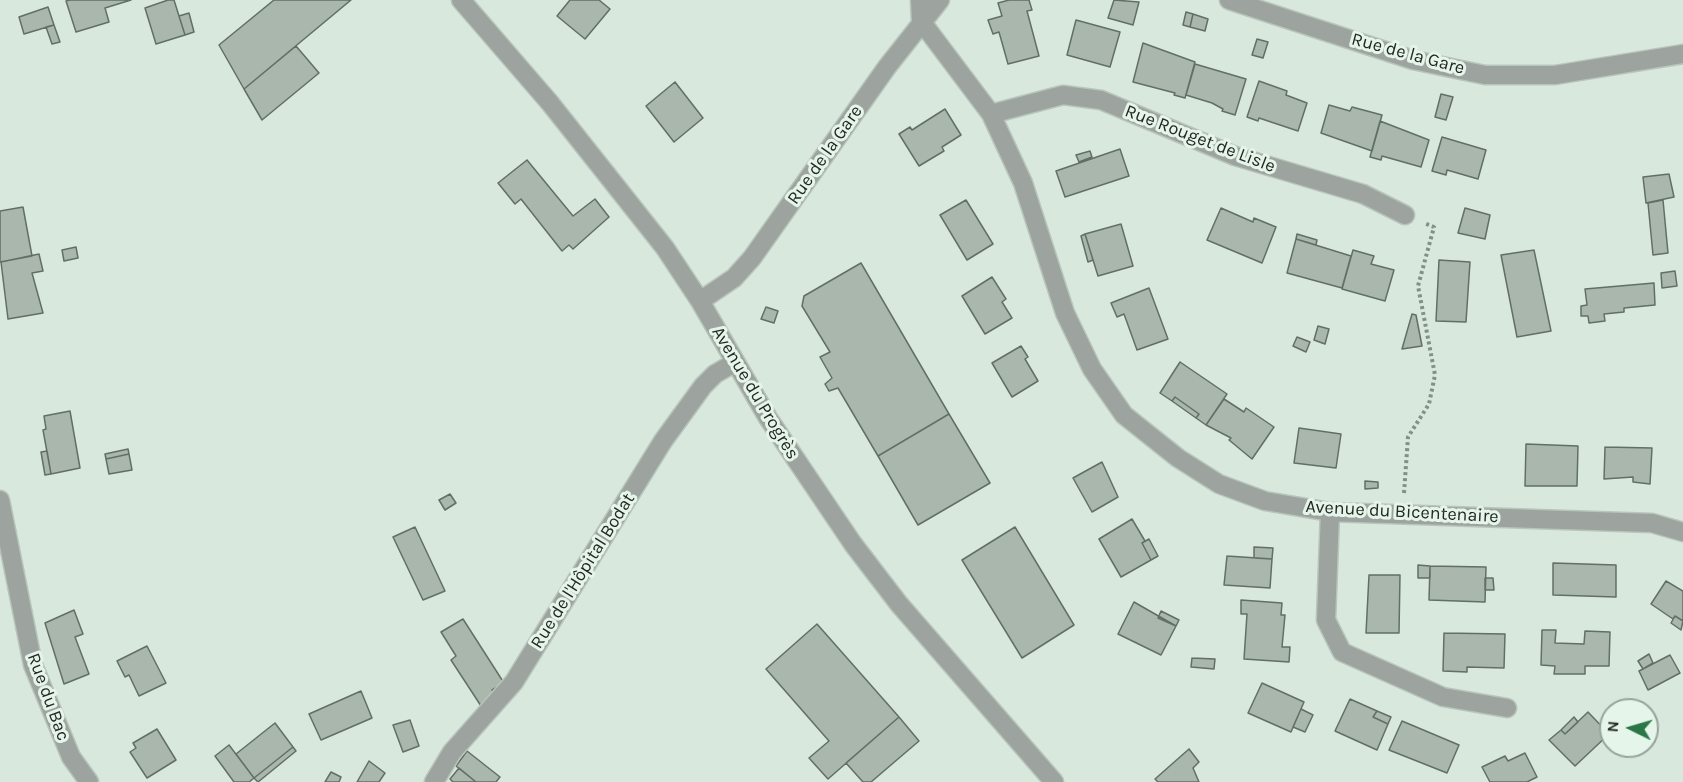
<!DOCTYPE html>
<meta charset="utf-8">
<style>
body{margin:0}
#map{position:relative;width:1683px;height:782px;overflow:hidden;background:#d9e8dc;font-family:Karla,sans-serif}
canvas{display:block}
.north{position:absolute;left:1599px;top:698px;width:60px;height:60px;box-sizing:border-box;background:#e6f5e9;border:2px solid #98a39a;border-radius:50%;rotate:275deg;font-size:16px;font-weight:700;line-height:24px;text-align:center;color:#232824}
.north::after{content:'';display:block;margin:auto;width:21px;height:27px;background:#2a7646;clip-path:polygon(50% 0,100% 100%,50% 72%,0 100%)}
</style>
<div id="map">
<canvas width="1683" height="782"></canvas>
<div class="north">N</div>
</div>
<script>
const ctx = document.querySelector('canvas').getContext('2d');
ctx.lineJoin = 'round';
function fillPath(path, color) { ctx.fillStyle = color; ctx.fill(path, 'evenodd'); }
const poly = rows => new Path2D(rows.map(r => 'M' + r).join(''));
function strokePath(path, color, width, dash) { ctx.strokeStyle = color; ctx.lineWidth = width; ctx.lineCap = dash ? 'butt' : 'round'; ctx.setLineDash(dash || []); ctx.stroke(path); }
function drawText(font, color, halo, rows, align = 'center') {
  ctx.font = font + ' Karla,sans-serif'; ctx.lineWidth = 6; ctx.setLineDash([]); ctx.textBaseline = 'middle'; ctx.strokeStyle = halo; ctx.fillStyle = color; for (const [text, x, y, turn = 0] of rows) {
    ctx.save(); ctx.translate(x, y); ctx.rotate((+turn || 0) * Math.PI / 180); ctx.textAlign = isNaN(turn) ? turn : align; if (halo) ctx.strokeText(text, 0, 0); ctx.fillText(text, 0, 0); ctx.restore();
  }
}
const building = poly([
 [70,0,131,0,105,8,109,22,76,32,66,1,70,0],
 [168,0,174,0,185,35,156,44,145,8,168,0],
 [274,0,351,0,244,89,219,45,274,0],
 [570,0,599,0,610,9,585,39,557,16,570,0],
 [1009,0,1029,0,1032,10,1027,11,1039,56,1008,64,999,32,993,34,988,20,1002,16,998,3,1009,0],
 [1114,0,1139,2,1133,25,1108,18,1114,0],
 [48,7,54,25,24,34,19,17,48,7],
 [1186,12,1193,14,1190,27,1183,25,1186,12],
 [189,13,194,32,185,35,179,16,189,13],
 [1193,14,1208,19,1205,31,1190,27,1193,14],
 [1076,20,1120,32,1110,67,1067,55,1076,20],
 [54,25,60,42,52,44,46,27,54,25],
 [1257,39,1268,42,1263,58,1252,55,1257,39],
 [1143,43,1195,62,1185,98,1174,95,1175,93,1133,82,1143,43],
 [296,46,319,73,262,120,244,89,296,46],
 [1195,64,1246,79,1235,115,1222,111,1223,109,1212,103,1186,95,1195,64],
 [1259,81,1287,91,1286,95,1307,103,1298,131,1259,118,1258,121,1247,117,1259,81],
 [675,82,703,118,674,142,646,106,675,82],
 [1441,94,1453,97,1446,120,1435,117,1441,94],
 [1329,105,1350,111,1352,107,1382,115,1372,151,1321,133,1329,105],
 [945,109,961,135,942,147,944,151,919,166,899,134,910,127,912,130,945,109],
 [1380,121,1429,140,1421,167,1382,156,1381,160,1370,157,1380,121],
 [1442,137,1486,150,1478,179,1447,170,1446,175,1432,171,1442,137],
 [1120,149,1129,176,1065,197,1056,171,1120,149],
 [1090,151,1092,157,1079,162,1076,155,1090,151],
 [527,160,573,216,595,199,609,217,573,249,569,245,562,251,521,199,515,204,498,183,527,160],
 [1669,174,1674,197,1646,203,1643,177,1669,174],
 [966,200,993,244,967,260,940,215,966,200],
 [1663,200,1668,253,1653,255,1648,203,1663,200],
 [23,207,32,256,0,262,0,211,23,207],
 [1221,208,1253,222,1254,218,1276,227,1262,263,1207,240,1221,208],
 [1465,208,1490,215,1485,239,1458,233,1465,208],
 [1121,224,1133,266,1098,276,1085,234,1121,224],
 [1085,234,1093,260,1088,262,1081,236,1085,234],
 [1297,234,1317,240,1316,245,1296,239,1297,234],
 [1296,239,1351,256,1342,288,1287,273,1296,239],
 [76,247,78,258,64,261,62,250,76,247],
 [1353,250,1374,256,1371,264,1394,270,1385,301,1342,289,1353,250],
 [1534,250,1551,331,1517,337,1501,255,1534,250],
 [39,254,43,271,32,273,43,313,8,319,1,262,39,254],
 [1439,260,1470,262,1466,322,1436,321,1439,260],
 [861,263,949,414,878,456,838,388,829,391,825,384,832,378,820,357,830,352,802,306,804,296,861,263],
 [1675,271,1677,286,1662,288,1661,273,1675,271],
 [992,277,1006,299,1002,302,1012,318,985,334,962,296,992,277],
 [1654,283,1655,305,1624,308,1624,312,1604,314,1605,321,1589,323,1588,316,1581,316,1581,306,1587,305,1585,289,1654,283],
 [1149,288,1168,339,1137,350,1124,314,1117,317,1111,303,1149,288],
 [766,307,778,311,774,323,761,319,766,307],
 [1412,314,1416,315,1422,346,1402,349,1412,314],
 [1318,326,1329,329,1325,344,1314,340,1318,326],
 [1297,337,1310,342,1306,352,1293,346,1297,337],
 [1021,346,1028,357,1025,359,1038,381,1012,397,992,363,1021,346],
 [1180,362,1227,394,1206,425,1196,418,1199,414,1175,397,1172,401,1160,393,1180,362],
 [1175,397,1199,414,1196,418,1172,401,1175,397],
 [1224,399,1244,412,1246,408,1274,427,1252,459,1229,440,1231,438,1206,425,1224,399],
 [70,411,80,468,51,474,43,430,46,429,44,416,70,411],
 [949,414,990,483,918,525,878,456,949,414],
 [1299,428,1341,434,1336,468,1294,463,1299,428],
 [1526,444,1578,446,1577,486,1525,486,1526,444],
 [1605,447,1652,448,1650,484,1633,482,1633,477,1604,479,1605,447],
 [128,449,129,454,106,459,105,454,128,449],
 [47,451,51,474,45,475,41,452,47,451],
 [129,454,132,470,109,474,106,459,129,454],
 [1102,462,1118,497,1092,512,1073,478,1102,462],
 [1365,481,1378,482,1378,488,1365,489,1365,481],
 [450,494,456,503,445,510,439,500,450,494],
 [1132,519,1145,541,1142,543,1151,560,1121,577,1099,539,1132,519],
 [415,527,445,591,423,600,393,537,415,527],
 [1015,527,1074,625,1022,658,962,560,1015,527],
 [1149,539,1158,556,1151,560,1142,543,1149,539],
 [1254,547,1273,548,1272,559,1254,558,1254,547],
 [1227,556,1272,559,1270,588,1224,585,1227,556],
 [1553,563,1616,565,1616,597,1553,595,1553,563],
 [1418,565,1430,566,1430,578,1418,578,1418,565],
 [1430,566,1486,567,1485,602,1429,600,1430,566],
 [1369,575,1400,575,1399,633,1366,633,1369,575],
 [1485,578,1493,578,1494,590,1485,590,1485,578],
 [1666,581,1683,591,1683,621,1675,616,1673,619,1651,604,1666,581],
 [1241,600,1282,603,1281,615,1285,615,1282,647,1290,647,1289,662,1244,659,1247,614,1241,614,1241,600],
 [1134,602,1176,626,1161,655,1118,634,1134,602],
 [74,610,83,634,75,637,89,674,64,684,45,623,74,610],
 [1161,611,1179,620,1176,626,1158,618,1161,611],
 [1675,616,1683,621,1681,630,1671,623,1675,616],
 [463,619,504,683,492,690,495,696,483,709,451,660,456,656,441,632,463,619],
 [817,624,899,717,828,779,809,758,829,741,766,669,817,624],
 [1542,630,1556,630,1555,643,1584,644,1585,631,1610,632,1609,666,1585,666,1585,674,1554,674,1555,666,1541,665,1542,630],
 [1444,633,1505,634,1504,668,1467,667,1467,672,1443,671,1444,633],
 [147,646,166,683,139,696,129,675,125,677,117,661,147,646],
 [1649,654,1653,663,1643,669,1638,661,1649,654],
 [1670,655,1680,673,1648,690,1639,671,1670,655],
 [1192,658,1215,659,1214,669,1191,667,1192,658],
 [1262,683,1304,702,1291,732,1248,713,1262,683],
 [361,691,372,718,321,740,309,714,361,691],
 [1350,699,1377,711,1373,717,1388,724,1377,750,1335,731,1350,699],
 [1301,709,1313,715,1305,732,1293,727,1301,709],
 [1377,711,1391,717,1388,724,1373,717,1377,711],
 [1588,712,1609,734,1575,766,1549,740,1561,730,1565,734,1588,712],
 [899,717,919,741,871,782,863,782,846,763,899,717],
 [1574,717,1578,722,1565,734,1561,730,1574,717],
 [410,720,419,746,403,752,393,725,410,720],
 [1402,721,1459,745,1447,773,1389,750,1402,721],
 [275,723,293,747,254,778,236,754,275,723],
 [157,729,176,760,147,778,130,752,136,748,133,743,157,729],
 [229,745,254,778,249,782,234,782,215,756,229,745],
 [293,747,296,751,258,782,254,778,293,747],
 [1189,749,1199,762,1193,768,1199,782,1158,782,1155,779,1189,749],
 [467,751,500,777,496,782,476,782,456,766,467,751],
 [1525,753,1537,777,1527,782,1490,782,1482,767,1505,756,1508,761,1525,753],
 [369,761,385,773,379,782,357,782,369,761],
 [459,768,476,782,453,782,450,779,459,768],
 [331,772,341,777,339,782,325,782,331,772]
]);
fillPath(building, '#a9b7ac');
strokePath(building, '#626f65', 1.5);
const minor = poly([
 [461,0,550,103,665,248,700,301,768,418,853,544,899,604,1054,782],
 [920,0,921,21,991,114,1023,183,1065,313,1092,369,1124,415,1178,458,1219,484,1265,501,1330,512,1652,523,1683,532],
 [1229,0,1413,60,1485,75,1555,75,1683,54],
 [991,114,1063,95,1101,100,1235,156,1363,194,1405,215],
 [700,301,734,278,752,258,887,67,940,0],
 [0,500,33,665,71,757,89,782],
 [1330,512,1326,620,1342,652,1443,697,1507,708],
 [434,782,452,752,514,682,663,441,703,386,715,374,734,363]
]);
strokePath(minor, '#b8c5bb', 21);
strokePath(poly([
 [1404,493,1408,437,1429,404,1435,375,1418,286,1434,227,1424,223]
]), '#848f86', 4, [3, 3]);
strokePath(minor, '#9da39e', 18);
drawText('18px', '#232824', '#e6f5e9', [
 ["Rue de la Gare",1408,54,15],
 ["Rue Rouget de Lisle",1200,139,21],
 ["Rue de la Gare",825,155,-55],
 ["Avenue du Progrès",755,393,59],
 ["Avenue du Bicentenaire",1402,512,3],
 ["Rue de l'Hôpital Bodat",583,571,-58],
 ["Rue du Bac",48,697,70]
]);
</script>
